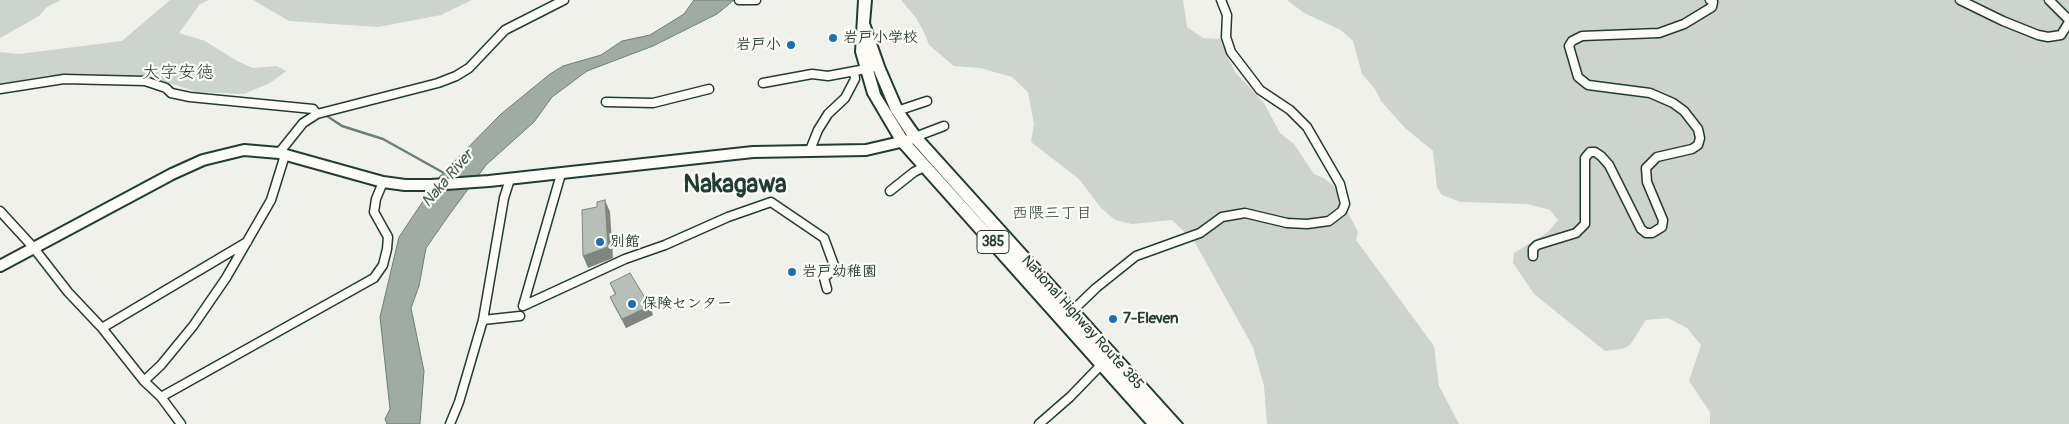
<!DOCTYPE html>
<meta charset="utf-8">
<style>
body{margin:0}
canvas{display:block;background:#f0f1eb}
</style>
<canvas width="2069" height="424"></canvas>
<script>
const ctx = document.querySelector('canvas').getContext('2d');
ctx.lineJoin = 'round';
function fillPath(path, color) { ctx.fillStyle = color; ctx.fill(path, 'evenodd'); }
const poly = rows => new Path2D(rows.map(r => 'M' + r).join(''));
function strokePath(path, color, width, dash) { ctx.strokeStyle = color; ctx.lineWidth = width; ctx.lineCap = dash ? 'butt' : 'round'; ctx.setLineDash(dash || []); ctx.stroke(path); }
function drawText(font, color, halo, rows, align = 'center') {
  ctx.font = font + ' Pangolin,"Klee One",sans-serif'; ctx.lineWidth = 4.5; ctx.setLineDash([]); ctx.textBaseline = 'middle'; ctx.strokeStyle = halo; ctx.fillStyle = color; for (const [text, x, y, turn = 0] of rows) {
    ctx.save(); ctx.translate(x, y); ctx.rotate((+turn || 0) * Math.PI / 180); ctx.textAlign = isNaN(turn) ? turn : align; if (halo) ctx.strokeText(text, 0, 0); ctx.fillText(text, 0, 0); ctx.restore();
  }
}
fillPath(poly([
 [0,0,61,0,47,7,39,16,0,38],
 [170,0,209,0,200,4,179,33,205,41,237,61,253,68,277,66,286,71,270,83,244,94,197,92,170,83,119,82,49,75,0,84,0,52,19,54,122,41],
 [253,0,472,0,441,15,378,27,289,21],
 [901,0,1183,0,1187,27,1203,38,1220,39,1235,72,1264,103,1280,133,1294,144,1314,174,1324,178,1334,186,1358,232,1356,240,1434,346,1439,386,1459,424,1267,424,1264,386,1253,347,1194,241,1172,220,1132,224,1115,220,1101,208,1079,179,1031,142,1034,124,1028,92,1012,77,980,68,954,66,929,45,924,32,916,18],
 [1287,0,2069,0,2069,424,1710,424,1710,412,1689,381,1701,345,1687,328,1668,318,1646,320,1630,345,1622,349,1605,351,1534,294,1513,263,1514,253,1548,232,1558,220,1550,210,1527,204,1461,202,1442,195,1437,188,1433,151,1405,128,1381,101,1375,89,1362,74,1353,41,1341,30,1304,13]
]), '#cdd3cd');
const water = poly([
 [694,0,734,0,717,14,653,46,587,71,552,97,534,122,486,165,449,215,426,248,419,286,411,308,424,371,420,424,387,424,385,419,390,409,380,317,399,237,440,176,501,114,550,74,563,66,601,55,622,41,650,35,684,14,694,0]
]);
fillPath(water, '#9faca4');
strokePath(water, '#6c8077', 1);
strokePath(poly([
 [158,82,180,92],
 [327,116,342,126,383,139,444,173]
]), '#6c8077', 2.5);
const minor = poly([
 [739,0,756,0],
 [1960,0,2003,21,2038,35,2048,37,2061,35,2069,22],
 [2049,0,2069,20],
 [763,83,812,74,828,76,871,68],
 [0,89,64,79,145,81,166,88,171,93,190,97,313,109,317,114],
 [606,102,653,103,709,89],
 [897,111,927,101],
 [915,137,944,126],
 [810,150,818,130,828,114,845,98,855,79,854,71],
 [279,153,303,123,317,114,438,83,456,76,469,68,505,30,564,0],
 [890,191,914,172,924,167],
 [0,211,33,247,68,292,102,328,144,381,161,397,181,424],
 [1533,256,1533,249,1537,245,1576,233,1585,224,1585,158,1590,152,1595,152,1601,156,1609,165,1641,229,1646,233,1652,233,1662,227,1663,220,1647,182,1646,168,1657,157,1692,149,1698,145,1700,138,1698,129,1684,111,1673,103,1650,93,1588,85,1578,77,1569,46,1572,41,1582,36,1659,33,1684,24,1712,7,1713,2,1710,0],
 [523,306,625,259,665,245,728,217,771,202,824,238,835,268,824,278,827,289],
 [523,306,561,174],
 [1069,314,1096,288,1136,256,1200,233,1222,217,1245,213,1287,223,1307,224,1329,221,1342,211,1345,204,1340,184,1307,127,1290,110,1260,90,1231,52,1226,37,1227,15,1221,0],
 [483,320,520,316],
 [102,328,247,242],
 [144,381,161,365,193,326,226,278,271,200,285,155],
 [161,397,374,278,383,265,387,249,388,237,374,212,376,199,383,182],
 [450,424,459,402,483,320,504,198,510,179],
 [1039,424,1070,397,1102,364]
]);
const tertiary = poly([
 [0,266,172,174,203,160,244,150,279,153,383,182,405,185,431,185,489,181,753,152,866,150,909,140]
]);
const trunk = poly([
 [859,0,871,0,869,23,884,66,903,110,920,134,1182,424,1147,424,898,145,868,94,856,52,859,0],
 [872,66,891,111,910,140,1001,242,908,139,880,94,872,66]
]);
strokePath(minor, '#1f3d34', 11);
strokePath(tertiary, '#1f3d34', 14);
strokePath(trunk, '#1f3d34', 4);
strokePath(minor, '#fdfcf7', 8);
strokePath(tertiary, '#fdfcf7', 10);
fillPath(trunk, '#fdfcf7');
fillPath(poly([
 [610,283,650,306,653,315,626,328,614,306,610,297,615,295]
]), '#9da49e');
fillPath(poly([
 [605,200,610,212,613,258,588,268,583,256],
 [650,306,653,315,626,328,622,319]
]), '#7f8681');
const building = poly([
 [605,200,608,247,583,256,582,210,597,207,597,202,605,200],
 [630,273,650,306,622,319,610,297,616,294,610,283,630,273]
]);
fillPath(building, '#b6bfb8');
strokePath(building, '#7f8681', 1);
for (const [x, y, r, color] of [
 [833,38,5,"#1f6fb2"],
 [791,45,5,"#1f6fb2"],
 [600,242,5,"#1f6fb2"],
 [792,272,5,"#1f6fb2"],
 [632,304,5,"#1f6fb2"],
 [1113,319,5,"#1f6fb2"]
]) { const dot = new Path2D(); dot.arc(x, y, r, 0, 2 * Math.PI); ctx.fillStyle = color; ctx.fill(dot); strokePath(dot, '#fdfcf7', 2); }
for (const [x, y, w] of [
 [993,242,32]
]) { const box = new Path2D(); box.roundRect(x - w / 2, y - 11.5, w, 23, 4); ctx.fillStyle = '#fdfcf7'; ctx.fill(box); strokePath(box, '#1f3d34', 1); }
drawText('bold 14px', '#1f3d34', null, [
 ["385",993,242]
]);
drawText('bold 15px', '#1f3d34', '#fdfcf7', [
 ["岩戸小学校",843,38],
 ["岩戸小",781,45,"right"],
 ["別館",610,242],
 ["岩戸幼稚園",802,272],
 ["保険センター",642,304],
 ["7-Eleven",1123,319]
], 'left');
drawText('15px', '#1f3d34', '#fdfcf7', [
 ["National Highway Route 385",1082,323,48]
]);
drawText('italic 16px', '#455e56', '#fdfcf7', [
 ["Naka River",448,179,-49]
]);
drawText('16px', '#1f3d34', '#fdfcf7', [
 ["西隈三丁目",1052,214]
]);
drawText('18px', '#1f3d34', '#fdfcf7', [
 ["大字安徳",178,73]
]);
drawText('bold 25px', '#1f3d34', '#fdfcf7', [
 ["Nakagawa",735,186]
]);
</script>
